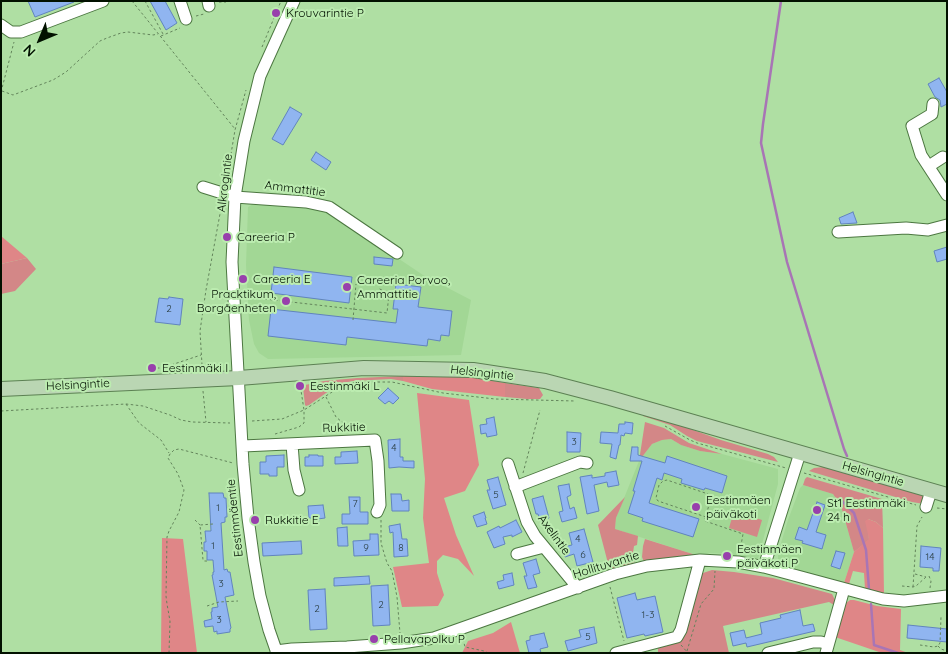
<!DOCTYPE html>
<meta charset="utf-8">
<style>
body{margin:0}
#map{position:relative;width:948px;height:654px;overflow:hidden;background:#afdfa3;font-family:Quicksand,sans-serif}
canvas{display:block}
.frame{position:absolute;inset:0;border:2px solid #021100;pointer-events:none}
.north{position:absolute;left:15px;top:15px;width:50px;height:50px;-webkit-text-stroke:4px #bcecb0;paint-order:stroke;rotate:225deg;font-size:14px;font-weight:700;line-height:20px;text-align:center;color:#021100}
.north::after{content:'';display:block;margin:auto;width:18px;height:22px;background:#021100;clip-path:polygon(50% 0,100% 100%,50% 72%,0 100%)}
</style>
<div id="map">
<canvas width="948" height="654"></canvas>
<div class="frame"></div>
<div class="north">N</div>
</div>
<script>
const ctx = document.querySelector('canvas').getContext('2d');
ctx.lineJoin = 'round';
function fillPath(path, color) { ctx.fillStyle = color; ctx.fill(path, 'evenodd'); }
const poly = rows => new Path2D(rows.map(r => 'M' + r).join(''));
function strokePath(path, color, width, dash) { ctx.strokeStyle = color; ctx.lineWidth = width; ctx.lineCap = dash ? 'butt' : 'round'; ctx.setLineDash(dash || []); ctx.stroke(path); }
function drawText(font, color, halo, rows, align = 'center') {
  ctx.font = font + ' Quicksand,sans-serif'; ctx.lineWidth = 4; ctx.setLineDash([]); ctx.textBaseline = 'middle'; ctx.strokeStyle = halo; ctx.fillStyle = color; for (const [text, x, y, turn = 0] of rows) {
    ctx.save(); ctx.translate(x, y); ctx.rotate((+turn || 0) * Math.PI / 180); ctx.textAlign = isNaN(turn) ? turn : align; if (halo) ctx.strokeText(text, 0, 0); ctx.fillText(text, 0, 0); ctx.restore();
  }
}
fillPath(poly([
 [258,201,326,210,423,275,471,300,461,355,268,359,259,353,254,344,249,320,246,265,248,207],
 [671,439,681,445,700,451,722,454,778,469,778,484,758,559,753,560,727,554,710,553,699,556,615,529,616,518,639,461,652,444,662,440],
 [803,485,833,494,841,506,854,552,844,583,781,565,781,562,778,559,778,553,788,520,800,488]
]), '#a2d795');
fillPath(poly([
 [27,258,36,269,15,291,1,294,1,264],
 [403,376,403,381,391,379,352,381,344,383,336,386,309,405,306,406,305,405,303,387,305,385,324,381,357,378],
 [505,383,539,388,543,395,540,399,527,399,505,397],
 [644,414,668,421,721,440,768,454,774,457,778,462,697,441,687,436,670,425,643,416],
 [645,422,664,428,689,443,722,454,700,451,681,445,671,439,662,440,652,444,639,461],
 [824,467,926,496,924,504,912,502,809,471,814,468],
 [807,477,882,499,883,528,876,522,868,519,869,540,854,552,841,506,833,494,803,485,805,479],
 [625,497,616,518,615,529,638,536,637,545,634,546,633,553,636,554,635,561,632,564,610,571,598,525],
 [734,511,762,520,757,537,729,528],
 [645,539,699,556,644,562,642,557,643,546],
 [712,570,734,572,773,578,832,594,835,600,834,605,829,602,723,626,729,653,658,653,658,647,674,643,701,575,703,573]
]), '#d38787');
fillPath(poly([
 [1,236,27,258,1,264],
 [431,375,472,377,505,383,505,397,432,389,403,381,403,376],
 [417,393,469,400,479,465,465,491,444,498,456,535,474,576,458,559,443,555,437,561,437,573,444,595,438,606,402,607,393,567,429,563,423,518,425,479],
 [868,519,876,522,883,528,884,594,865,589,864,573,853,571,849,584,844,583,854,552,869,539,865,521],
 [162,538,183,539,197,653,161,653],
 [850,600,854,600,877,606,901,609,900,650,908,653,882,653,835,637,845,604],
 [511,622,520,653,462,653,468,641,493,633]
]), '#df8687');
strokePath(poly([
 [781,1,763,124,761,143,787,262,844,449,847,456],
 [840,499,854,513,866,550,869,589],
 [871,604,874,645,898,653]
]), '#a875b5', 2.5);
const building = poly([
 [28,1,74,1,74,2,35,17,28,1],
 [150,1,165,1,177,23,166,30,150,1],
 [939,78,947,92,947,104,941,107,940,100,935,97,928,84,939,78],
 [290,107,302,114,283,145,272,139,290,107],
 [316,152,331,162,326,170,311,160,316,152],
 [853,212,857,223,841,224,839,218,853,212],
 [947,247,947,259,937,262,934,251,947,247],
 [374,257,393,259,392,266,374,264,374,257],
 [274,267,352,277,349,303,271,293,274,267],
 [396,284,421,287,418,307,452,311,449,336,441,335,440,341,428,339,427,346,347,337,346,345,268,336,271,309,396,323,398,309,393,309,396,284],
 [169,297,183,299,180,325,155,322,159,298,168,299,169,297],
 [388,388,399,398,393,404,389,401,385,404,378,398,388,388],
 [494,417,497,435,487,437,486,433,481,434,480,425,487,424,486,419,494,417],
 [625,422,633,423,632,434,625,433,624,436,621,435,620,445,619,445,616,459,610,457,612,444,600,443,601,432,618,433,619,424,625,424,625,422],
 [567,432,581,433,580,452,567,452,567,432],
 [400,439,400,457,403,457,403,461,414,461,414,468,399,467,389,468,388,440,400,439],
 [632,447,638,447,638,455,665,463,667,456,727,476,722,493,705,488,704,490,681,483,682,479,664,473,662,480,657,478,649,503,699,519,693,537,642,521,643,518,628,513,635,491,633,491,642,461,630,461,632,447],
 [357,451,358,463,335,464,335,457,341,457,341,452,357,451],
 [284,455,284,467,277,467,277,476,269,476,269,474,260,474,260,462,266,462,266,456,284,455],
 [309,455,318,455,318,456,323,456,323,466,305,466,305,457,309,457,309,455],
 [616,471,619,485,608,487,607,482,594,485,599,511,587,514,580,477,592,475,592,478,605,476,605,473,616,471],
 [498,477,506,505,493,509,487,490,490,490,487,480,498,477],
 [569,484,571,495,567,497,570,509,574,507,577,518,562,522,559,512,563,511,558,486,569,484],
 [209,493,223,493,224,498,226,498,227,517,225,517,225,522,221,523,224,570,227,569,228,572,230,572,234,595,225,597,231,628,230,629,230,632,217,634,217,631,214,632,213,626,205,627,204,621,212,619,211,612,212,612,212,608,218,607,212,575,213,575,213,572,214,572,213,560,207,560,207,551,204,551,204,542,206,542,205,531,211,531,209,493],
 [391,494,401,494,402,501,409,500,409,511,392,511,391,494],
 [543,496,549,518,540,521,538,514,536,514,532,499,543,496],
 [349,497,360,497,360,512,368,512,368,524,342,524,342,514,350,514,349,497],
 [817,502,825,505,816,532,826,535,822,549,802,543,803,541,795,539,799,527,807,530,817,502],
 [323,505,325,518,318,519,319,521,312,522,312,518,309,518,308,506,323,505],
 [484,512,486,518,485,518,487,524,477,527,473,516,484,512],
 [516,520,522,532,512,537,512,535,503,537,505,544,494,548,487,532,499,526,500,528,516,520],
 [400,524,402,539,407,539,408,556,394,557,393,532,390,533,389,526,400,524],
 [347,527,348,546,338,546,337,528,347,527],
 [584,529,593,562,577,566,574,554,565,557,563,547,572,545,569,533,584,529],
 [370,534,378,534,379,555,354,556,353,541,370,540,370,534],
 [301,541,302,554,263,556,262,543,301,541],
 [921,546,941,548,939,571,933,571,933,568,920,567,921,546],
 [836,551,845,553,840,569,831,566,836,551],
 [536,559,540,573,533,575,537,587,528,589,524,576,527,576,523,563,536,559],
 [512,573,514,585,499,589,497,582,504,580,503,575,512,573],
 [369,576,370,584,334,586,334,578,369,576],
 [388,585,390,625,373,626,371,586,388,585],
 [325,589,327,629,310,630,308,590,325,589],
 [635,593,637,600,655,596,663,632,645,636,644,634,627,638,617,598,635,593],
 [800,610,803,626,813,624,815,631,747,647,746,643,733,646,730,633,744,630,746,638,762,634,760,623,781,618,780,615,800,610],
 [908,625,947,629,947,642,907,638,908,625],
 [594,627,597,643,568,651,565,641,581,637,579,630,594,627],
 [544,633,548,647,540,649,541,653,529,653,526,641,530,640,530,636,544,633]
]);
fillPath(building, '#90b5f0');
strokePath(building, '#6184bd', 1);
const minor = poly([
 [180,1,186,19],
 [208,1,209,6],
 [1,25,11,32,21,32,103,1],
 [933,104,932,114,912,126,921,155,947,195],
 [929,166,943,157],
 [203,187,235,197,306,202,329,207,397,253],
 [838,232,906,228,928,230,947,225],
 [292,444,294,470,299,490],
 [243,446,375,440,378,461,380,505,377,512],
 [508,464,527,522,535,536,578,588],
 [515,487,580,462,587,463],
 [926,507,931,491],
 [517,554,544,547],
 [764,567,800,453],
 [276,651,292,649,347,647,401,643,434,638,615,574,647,566,700,560,738,562,764,567,883,599,904,601,947,596],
 [277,653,269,630,260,596,254,562,248,518,243,464,232,262,235,197,244,141,260,76,294,1],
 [616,653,677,637,681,630,700,560],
 [768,653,813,642,821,642,828,644],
 [826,653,844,589]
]);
const major = poly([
 [1,389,239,378,364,368,473,370,545,381,610,398,947,495]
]);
strokePath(minor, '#4c7741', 13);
strokePath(major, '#5c8053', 16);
strokePath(poly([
 [132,1,235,129],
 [145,1,163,34],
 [219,2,226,2,227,1],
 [196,16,204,14],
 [161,36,180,28],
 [262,47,281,1],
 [2,91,13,95,53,80,66,72,100,41,107,38,121,33,128,32,153,35,158,34],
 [1,92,14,42],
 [226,184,235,130,246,90],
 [265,299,387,313,389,294,378,288],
 [353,320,356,284],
 [202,365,200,331,206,290,222,203],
 [152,368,162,368,201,355],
 [203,391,206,422],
 [326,397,336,417,342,422,358,430],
 [126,404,139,423,161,440,169,453],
 [1,411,126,404,143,406,170,415,181,420,192,422,230,423],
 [252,421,282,419,304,410,343,385,350,383,372,382,392,382,443,393,495,399,575,401],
 [665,426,690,440,697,443,786,468],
 [275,434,299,427,304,423,304,410,300,384],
 [523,473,540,410],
 [804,473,916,505],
 [937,508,947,509],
 [706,517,658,501,656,498,659,485,663,481,667,480,708,494,711,498,705,519,705,521,743,534,740,551],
 [195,520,200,525],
 [381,520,381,543,387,563,392,571,397,597,400,633],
 [207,561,204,561,203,560,200,525,213,524],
 [915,574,926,577],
 [929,576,931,581,930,588],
 [902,586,913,587,916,586,926,577],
 [610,587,624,641],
 [913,587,917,526,922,517],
 [207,606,219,602,238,601],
 [463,639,465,647,484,651,488,653],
 [681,645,688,653],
 [920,645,934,647,938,646,940,643,941,617],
 [938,646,941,649,947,651],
 [687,651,701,604,714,589,715,571],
 [169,653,170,621,167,604,166,596,167,537,169,531,179,512,184,490,178,474,168,458,170,454,174,450,179,449,233,463]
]), '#63845b', 1, [2.5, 2.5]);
strokePath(minor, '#fff', 11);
strokePath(major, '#bad6b3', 14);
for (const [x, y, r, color] of [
 [276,13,5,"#9840ac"],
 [227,237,5,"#9840ac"],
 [243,279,5,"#9840ac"],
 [347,287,5,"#9840ac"],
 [286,301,5,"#9840ac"],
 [152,368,5,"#9840ac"],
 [300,386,5,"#9840ac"],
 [696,507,5,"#9840ac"],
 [817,510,5,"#9840ac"],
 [255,520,5,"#9840ac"],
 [727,556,5,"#9840ac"],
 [374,639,5,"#9840ac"]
]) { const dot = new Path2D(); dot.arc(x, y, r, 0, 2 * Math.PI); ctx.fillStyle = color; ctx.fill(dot); strokePath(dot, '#bcecb0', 2); }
drawText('10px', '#263a3c', null, [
 ["2",169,309],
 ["3",574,442],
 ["4",394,448],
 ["5",496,495],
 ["7",355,504],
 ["1",218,508],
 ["4",578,539],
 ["1",213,546],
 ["9",366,548],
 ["8",401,548],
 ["6",583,555],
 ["14",930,557],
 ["3",221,584],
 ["2",381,605],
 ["2",317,609],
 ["1-3",648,615],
 ["3",219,620],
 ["5",588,637]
]);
drawText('12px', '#021100', '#bcecb0', [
 ["Krouvarintie P",286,13],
 ["Careeria P",237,237],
 ["Careeria E",253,279],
 ["Careeria Porvoo,",357,280],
 ["Ammattitie",357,294],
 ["Pracktikum,",276,294,"right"],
 ["Borgåenheten",276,308,"right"],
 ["Eestinmäki I",162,368],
 ["Eestinmäki L",310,386],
 ["Eestinmäen",706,500],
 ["päiväkoti",706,514],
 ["St1 Eestinmäki",827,503],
 ["24 h",827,517],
 ["Rukkitie E",265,520],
 ["Eestinmäen",737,549],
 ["päiväkoti P",737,563],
 ["Pellavapolku P",384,639]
], 'left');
drawText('12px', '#021100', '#bcecb0', [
 ["Alkrogintie",225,183,-83],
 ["Ammattitie",295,189,7],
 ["Helsingintie",482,373,6],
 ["Helsingintie",78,385,-3],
 ["Rukkitie",344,428,-2],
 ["Helsingintie",873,474,16],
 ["Eestinmäentie",235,518,-96],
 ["Axelintie",554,535,54],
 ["Hollituvantie",606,565,-17]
]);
</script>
